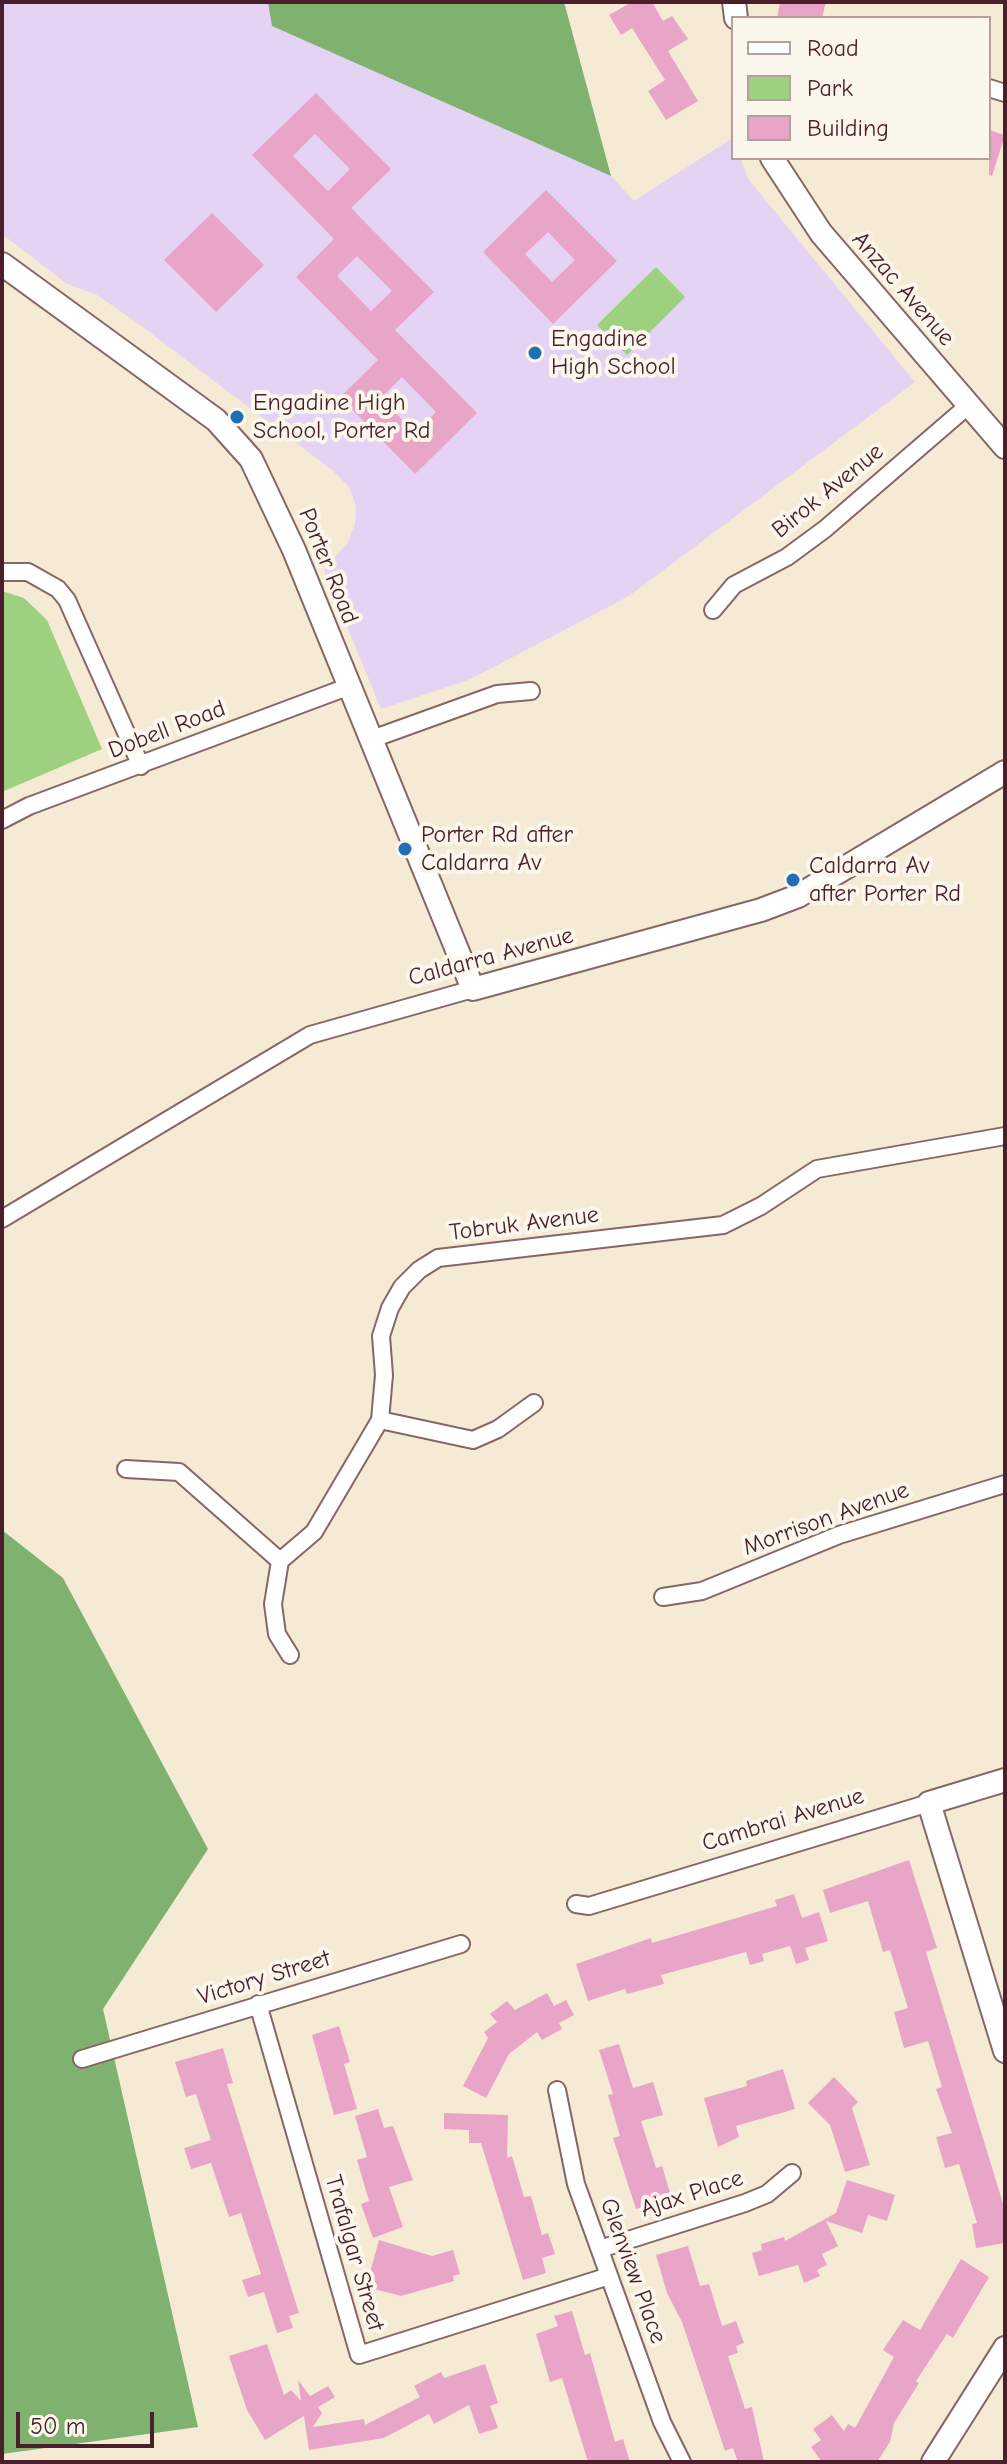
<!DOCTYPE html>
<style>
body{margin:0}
#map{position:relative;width:1007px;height:2464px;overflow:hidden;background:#f5ebd5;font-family:"Comic Neue",sans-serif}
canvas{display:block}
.frame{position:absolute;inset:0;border:4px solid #4a1f2b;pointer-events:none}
.legend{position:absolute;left:731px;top:16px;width:260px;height:144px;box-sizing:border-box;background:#fbf7ec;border:2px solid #b4a19f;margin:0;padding:10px 14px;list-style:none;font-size:24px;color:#4a1f2b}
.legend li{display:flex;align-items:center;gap:16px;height:40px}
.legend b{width:40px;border:2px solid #b4a19f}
.scale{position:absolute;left:16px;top:2412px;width:138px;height:36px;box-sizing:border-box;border:4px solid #4a1f2b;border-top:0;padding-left:10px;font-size:24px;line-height:28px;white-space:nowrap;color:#4a1f2b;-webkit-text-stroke:6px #fbf7ec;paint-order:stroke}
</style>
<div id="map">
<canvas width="1007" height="2464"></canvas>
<div class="frame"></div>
<ul class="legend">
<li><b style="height:10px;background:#fff"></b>Road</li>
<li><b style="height:22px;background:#9dd07f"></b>Park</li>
<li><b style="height:22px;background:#e9a5c8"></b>Building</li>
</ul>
<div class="scale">50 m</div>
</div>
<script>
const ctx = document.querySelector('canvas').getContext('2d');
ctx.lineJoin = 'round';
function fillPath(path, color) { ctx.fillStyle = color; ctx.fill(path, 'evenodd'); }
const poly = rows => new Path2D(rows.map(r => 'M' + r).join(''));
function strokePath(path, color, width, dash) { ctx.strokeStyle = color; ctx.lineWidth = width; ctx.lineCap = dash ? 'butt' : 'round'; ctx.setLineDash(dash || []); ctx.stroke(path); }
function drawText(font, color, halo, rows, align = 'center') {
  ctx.font = font + ' "Comic Neue",sans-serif'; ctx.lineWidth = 8; ctx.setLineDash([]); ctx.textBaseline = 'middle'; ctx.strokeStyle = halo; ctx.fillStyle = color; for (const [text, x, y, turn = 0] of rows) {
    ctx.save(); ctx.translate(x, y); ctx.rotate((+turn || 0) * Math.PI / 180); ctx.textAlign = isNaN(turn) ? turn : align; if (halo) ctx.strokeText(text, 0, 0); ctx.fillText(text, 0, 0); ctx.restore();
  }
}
fillPath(poly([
 [2,2,564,2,611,176,634,201,731,139,733,158,740,158,749,180,915,382,629,596,471,679,381,709,324,571,348,542,355,524,356,506,349,487,332,470,140,325,97,295,67,284,2,234]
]), '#e4d3f2');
fillPath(poly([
 [656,267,685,297,627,355,597,325],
 [2,591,24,598,47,620,102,749,2,792]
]), '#9dd07f');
fillPath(poly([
 [268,2,564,2,611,176,272,26],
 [2,1530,63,1578,208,1849,103,2009,198,2427,2,2454]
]), '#7eb26e');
fillPath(poly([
 [632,2,652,2,663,21,672,16,688,39,668,51,698,101,666,120,648,91,665,80,632,28,621,35,609,15],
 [780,2,826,2,822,18,777,18],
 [316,93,391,169,351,208,434,292,395,330,477,413,415,474,340,397,378,360,296,277,334,239,252,155],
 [315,134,350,169,328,191,293,156],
 [357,256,392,291,371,311,337,276],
 [402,377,436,412,415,433,381,398],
 [989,130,1005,135,992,176,989,175],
 [546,190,617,261,553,324,483,252],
 [548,232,575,260,552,282,525,254],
 [212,213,264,265,216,312,164,260],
 [909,1860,937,1948,926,1952,1005,2210,1005,2243,976,2248,972,2224,977,2223,959,2164,945,2168,936,2137,952,2133,936,2089,942,2087,928,2041,904,2048,894,2012,908,2008,890,1950,883,1952,868,1901,830,1913,823,1890],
 [794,1894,802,1918,819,1912,828,1941,805,1948,809,1960,796,1964,790,1946,762,1954,764,1961,750,1965,746,1952,661,1975,664,1984,627,1994,625,1989,588,2001,576,1964,651,1938,652,1943,777,1906,775,1900],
 [547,1993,554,2006,566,2000,574,2015,559,2023,562,2029,542,2040,537,2032,509,2054,486,2098,463,2086,488,2038,484,2032,497,2022,490,2014,507,2001,515,2010],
 [339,2026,350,2062,344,2064,357,2109,334,2115,312,2035],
 [619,2044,633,2088,653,2082,663,2115,641,2121,656,2168,662,2166,672,2199,636,2209,613,2138,620,2136,608,2095,613,2094,599,2050],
 [223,2048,233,2083,227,2084,299,2313,289,2316,293,2328,277,2333,264,2292,248,2297,242,2280,261,2274,241,2213,229,2217,211,2163,191,2169,184,2148,211,2140,196,2094,186,2097,175,2062],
 [783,2069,795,2109,736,2126,739,2137,718,2147,704,2098,747,2086,746,2081],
 [834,2077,858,2102,852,2108,870,2165,845,2172,830,2125,808,2103],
 [378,2109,384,2128,393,2126,413,2180,389,2187,403,2227,373,2238,361,2204,369,2201,357,2160,367,2157,355,2116],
 [444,2113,508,2115,507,2158,512,2156,524,2197,531,2196,542,2235,548,2233,555,2254,542,2258,546,2273,523,2280,481,2143,469,2143,469,2130,444,2129],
 [847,2180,895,2195,887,2221,868,2215,862,2233,826,2221,838,2246,822,2254,827,2265,817,2270,820,2276,804,2283,798,2265,759,2276,752,2253,762,2250,761,2244,784,2237,785,2241,836,2213],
 [379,2240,432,2256,453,2250,460,2274,453,2276,454,2281,401,2296,366,2287],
 [688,2246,700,2286,709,2284,722,2326,736,2321,744,2343,736,2346,738,2353,728,2356,745,2409,752,2407,764,2462,738,2462,733,2448,725,2451,682,2322,667,2293,656,2255],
 [961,2259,989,2277,953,2338,947,2334,916,2381,919,2383,894,2423,890,2442,877,2462,822,2462,811,2447,821,2440,813,2429,832,2415,844,2431,848,2424,855,2428,894,2357,883,2350,903,2320,920,2330],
 [572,2311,585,2355,590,2353,615,2442,623,2439,630,2462,588,2462,562,2378,550,2382,536,2334,558,2326,554,2316],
 [267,2344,284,2395,291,2390,301,2401,298,2380,310,2396,328,2386,335,2397,318,2407,322,2413,313,2427,364,2419,365,2425,420,2397,414,2386,441,2372,444,2378,485,2364,498,2403,490,2406,498,2428,479,2434,469,2405,434,2424,429,2414,384,2438,309,2450,304,2416,265,2440,247,2410,229,2356]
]), '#e9a5c8');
const street = poly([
 [989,88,1005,93],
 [2,572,28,572,58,589,67,600,141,766],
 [713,610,734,585,787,557,825,529,970,404],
 [372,739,497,694,531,691],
 [2,820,29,806,350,686],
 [2,1219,310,1035,473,989],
 [380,1420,473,1440,498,1429,534,1403],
 [126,1469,179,1472,280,1561],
 [663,1597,702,1591,839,1535,1005,1484],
 [290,1655,277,1634,273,1604,280,1561,314,1532,380,1420,384,1375,381,1336,390,1308,402,1287,419,1270,438,1258,723,1225,761,1206,817,1169,1005,1136],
 [576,1904,589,1906,929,1803],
 [258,2004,359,2355,609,2276],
 [82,2059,461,1944],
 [557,2090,576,2184,662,2422,682,2462],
 [600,2249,745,2203,767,2194,792,2173]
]);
const secondary = poly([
 [734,2,736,18],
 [772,158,821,233,1005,447],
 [2,264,216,420,251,459,294,550,473,989,761,910,798,896,1005,772],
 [1005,1780,929,1803,1005,2051],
 [933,2462,1005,2348]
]);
strokePath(street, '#866666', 20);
strokePath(secondary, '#866666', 26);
strokePath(street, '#fff', 16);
strokePath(secondary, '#fff', 22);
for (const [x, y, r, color] of [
 [535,353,8,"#1f6fb2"],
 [237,417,8,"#1f6fb2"],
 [405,849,8,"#1f6fb2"],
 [793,880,8,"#1f6fb2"]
]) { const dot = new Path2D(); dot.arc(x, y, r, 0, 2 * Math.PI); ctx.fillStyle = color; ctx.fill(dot); strokePath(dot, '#fbf7ec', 3); }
drawText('24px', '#4a1f2b', '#fbf7ec', [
 ["Anzac Avenue",903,289,49],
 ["Birok Avenue",828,491,-39],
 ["Porter Road",328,566,68],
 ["Dobell Road",167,730,-21],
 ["Caldarra Avenue",491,957,-15],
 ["Tobruk Avenue",524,1224,-7],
 ["Morrison Avenue",826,1519,-20],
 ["Cambrai Avenue",783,1820,-17],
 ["Victory Street",264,1978,-17],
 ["Ajax Place",692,2194,-18],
 ["Trafalgar Street",354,2253,74],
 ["Glenview Place",633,2271,70]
]);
drawText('24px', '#4a1f2b', '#fbf7ec', [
 ["Engadine",551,339],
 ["High School",551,367],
 ["Engadine High",253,403],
 ["School, Porter Rd",253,431],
 ["Porter Rd after",421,835],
 ["Caldarra Av",421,863],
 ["Caldarra Av",809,866],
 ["after Porter Rd",809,894]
], 'left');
</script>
